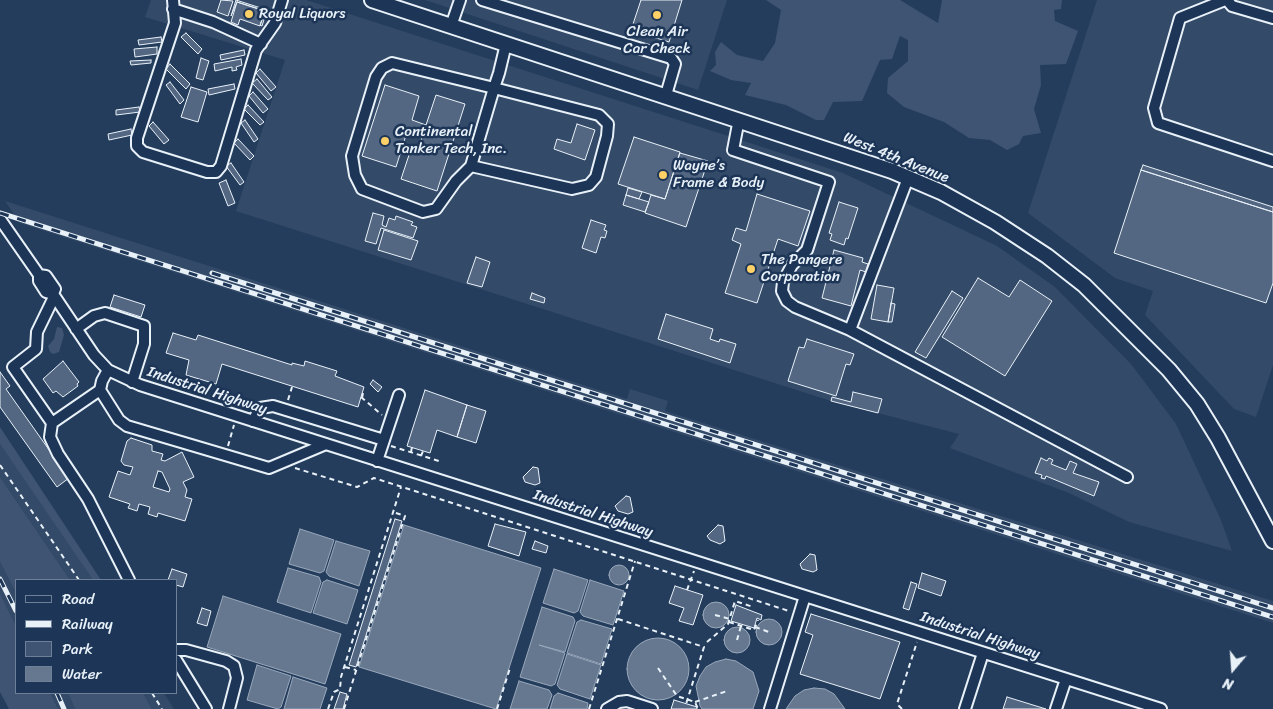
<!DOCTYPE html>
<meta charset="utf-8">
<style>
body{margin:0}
#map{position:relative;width:1273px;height:709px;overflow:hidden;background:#253d5d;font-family:Sriracha,sans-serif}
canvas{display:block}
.legend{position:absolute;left:15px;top:579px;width:162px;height:115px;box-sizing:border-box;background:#1d3557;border:1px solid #6e8097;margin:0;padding:6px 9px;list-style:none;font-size:15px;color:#e8f1f8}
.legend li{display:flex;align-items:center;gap:10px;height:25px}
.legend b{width:25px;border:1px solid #6e8097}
.north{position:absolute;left:1208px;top:644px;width:50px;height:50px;-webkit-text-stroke:4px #1d3557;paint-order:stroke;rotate:198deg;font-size:14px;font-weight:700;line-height:20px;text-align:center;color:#e8f1f8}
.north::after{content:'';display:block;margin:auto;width:18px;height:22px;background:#e8f1f8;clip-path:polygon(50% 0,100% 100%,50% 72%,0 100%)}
</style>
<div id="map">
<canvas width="1273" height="709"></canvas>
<ul class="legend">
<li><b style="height:6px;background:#1d3557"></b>Road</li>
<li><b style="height:6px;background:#e8f1f8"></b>Railway</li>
<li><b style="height:14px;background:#3e5472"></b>Park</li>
<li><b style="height:14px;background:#657890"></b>Water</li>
</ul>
<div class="north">N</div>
</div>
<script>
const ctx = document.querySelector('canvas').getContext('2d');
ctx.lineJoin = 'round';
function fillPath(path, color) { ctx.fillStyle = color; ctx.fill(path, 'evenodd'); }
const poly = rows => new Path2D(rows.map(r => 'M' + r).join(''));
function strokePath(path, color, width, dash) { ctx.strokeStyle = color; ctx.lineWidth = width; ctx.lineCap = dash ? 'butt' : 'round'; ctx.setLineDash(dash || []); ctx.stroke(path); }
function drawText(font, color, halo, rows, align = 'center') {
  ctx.font = font + ' Sriracha,sans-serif'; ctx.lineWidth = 5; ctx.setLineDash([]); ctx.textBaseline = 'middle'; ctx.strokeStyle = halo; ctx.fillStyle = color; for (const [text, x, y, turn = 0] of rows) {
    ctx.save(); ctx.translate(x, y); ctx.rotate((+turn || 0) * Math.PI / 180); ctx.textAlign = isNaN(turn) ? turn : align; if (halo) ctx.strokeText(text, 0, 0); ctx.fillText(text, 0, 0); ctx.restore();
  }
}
fillPath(poly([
 [151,0,306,0,843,173,997,246,1055,287,1131,364,1176,424,1221,520,1232,551,1129,522,1069,493,950,448,959,434,831,401,236,211,285,60,145,17],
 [425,0,727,0,698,90],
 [1097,0,1273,0,1273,365,1256,417,1234,409,1145,315,1153,291,1115,278,1028,213],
 [5,201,627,399,630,389,668,401,665,411,1273,601,1273,623,20,223],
 [0,444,36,495,93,580,70,580,0,477],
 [0,562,16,593,16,626,0,593],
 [50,693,68,693,75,709,58,709],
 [143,693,164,693,174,709,152,709]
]), '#334a68');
fillPath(poly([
 [766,0,900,0,938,23,942,0,1062,0,1061,9,1054,10,1055,21,1078,31,1066,64,1040,65,1041,85,1034,109,1041,133,1023,136,1019,144,1007,150,990,140,969,138,944,122,904,107,887,93,888,78,908,61,908,40,900,36,892,59,880,60,862,101,833,102,824,120,816,120,786,105,745,95,751,83,731,80,710,71,716,65,715,52,721,42,737,55,763,61,775,43,781,10],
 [57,327,62,328,64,335,59,352,53,354,50,352,48,346,54,339],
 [0,427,101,580,93,580,0,444],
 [0,477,70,580,16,580,16,593,0,562],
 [0,593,16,626,16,693,50,693,58,709,9,709,0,692],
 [68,693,143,693,152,709,75,709]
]), '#3e5472');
const water = poly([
 [404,525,541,568,496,709,359,667,404,525],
 [300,529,334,540,324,571,320,573,289,564,300,529],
 [336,541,370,551,359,586,329,576,326,572,336,541],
 '609 575a10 10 0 1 1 20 0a10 10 0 1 1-20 0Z',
 [288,568,319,577,321,582,311,613,277,602,288,568],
 [554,569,588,580,578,611,574,613,543,603,554,569],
 [327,580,358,590,347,624,313,613,323,582,327,580],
 [590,580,624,591,613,625,583,616,580,612,590,580],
 [223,596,341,634,325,684,207,647,223,596],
 '703 615a13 13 0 1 1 26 0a13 13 0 1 1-26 0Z',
 [542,607,573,617,575,621,565,652,539,645,565,653,555,684,551,686,520,677,542,607],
 '756 632a13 13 0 1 1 26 0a13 13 0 1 1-26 0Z',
 [581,620,612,629,601,664,567,653,577,622,581,620],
 '724 640a13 13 0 1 1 26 0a13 13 0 1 1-26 0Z',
 '627 669a31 31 0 1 1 62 0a31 31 0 1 1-62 0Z',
 [567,654,601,665,590,699,560,689,557,685,567,654],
 [726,659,736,661,753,672,759,691,753,709,702,709,700,706,696,686,700,676,706,667,715,662,726,659],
 [257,665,291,676,281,707,278,709,247,700,257,665],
 [293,677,327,688,320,709,284,709,293,677],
 [519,681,549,690,552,695,547,709,510,709,519,681],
 [814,688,825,689,834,694,845,709,786,709,795,696,804,690,814,688],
 [558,693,588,703,587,709,550,709,554,696,558,693]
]);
fillPath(water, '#657890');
strokePath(water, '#99a8ba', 1);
const building = poly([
 [221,0,233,1,228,16,217,12,221,0],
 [236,0,267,10,262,26,260,25,265,11,237,2,231,16,236,0],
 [641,0,682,0,669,42,631,30,641,0],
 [237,2,265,11,260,26,240,19,238,25,231,22,237,2],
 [186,33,202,49,198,54,181,37,186,33],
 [161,37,162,42,139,45,138,40,161,37],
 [157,47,157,54,135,57,134,49,157,47],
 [244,50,245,55,221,60,220,55,244,50],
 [201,58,209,61,203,80,196,78,201,58],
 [241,59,242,65,236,67,237,70,232,71,232,67,215,71,214,64,241,59],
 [151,60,151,63,131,65,130,61,151,60],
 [170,64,190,84,186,89,166,69,170,64],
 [260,69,276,87,271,91,256,73,260,69],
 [257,79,272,97,268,100,252,83,257,79],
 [170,82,184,100,180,104,166,85,170,82],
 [234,84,235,89,209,95,208,89,234,84],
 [385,85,419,96,412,120,426,125,436,95,465,104,437,191,401,179,412,146,419,148,422,137,407,132,396,167,362,156,385,85],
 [191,87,207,92,198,122,181,117,191,87],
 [253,92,268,109,263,113,249,96,253,92],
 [248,105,264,122,260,125,244,109,248,105],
 [139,107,140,112,116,115,116,110,139,107],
 [245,120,258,139,254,142,241,123,245,120],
 [153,122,169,140,164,144,149,126,153,122],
 [577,124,595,130,585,160,554,149,557,139,571,143,577,124],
 [131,129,132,135,109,140,108,134,131,129],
 [634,137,680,152,665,199,618,184,634,137],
 [238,139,254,156,250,160,234,143,238,139],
 [680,153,708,161,686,227,645,213,651,195,665,199,680,153],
 [231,163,244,182,240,185,226,166,231,163],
 [1143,165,1273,207,1273,212,1141,170,1143,165],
 [1141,170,1273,212,1273,283,1266,303,1114,253,1141,170],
 [226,180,235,203,228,206,219,183,226,180],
 [628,188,642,192,639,199,626,195,628,188],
 [757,194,810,211,798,246,778,239,757,303,725,293,741,244,732,240,736,228,746,231,757,194],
 [626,195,649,202,645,212,623,205,626,195],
 [839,202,858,208,848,239,846,238,844,245,830,240,832,234,829,233,839,202],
 [373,213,384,216,382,225,386,227,389,218,395,220,396,216,413,222,411,225,417,227,413,238,381,228,376,244,365,241,373,213],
 [591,220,606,225,604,230,607,231,605,238,601,237,596,253,582,248,591,220],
 [384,230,418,241,411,260,378,250,384,230],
 [834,250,863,258,862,262,868,264,866,272,860,270,851,306,822,298,834,250],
 [476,257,490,262,482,287,467,283,476,257],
 [978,278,1009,297,1020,280,1052,301,1005,376,942,337,978,278],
 [877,285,894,288,888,322,871,319,877,285],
 [952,291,963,298,926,358,915,352,952,291],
 [532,293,545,298,544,303,530,299,532,293],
 [114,295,145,305,141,317,110,307,114,295],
 [891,303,895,304,892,322,888,322,891,303],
 [666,314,713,329,710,339,719,342,720,339,736,344,730,363,658,339,666,314],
 [173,333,196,340,198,335,292,365,292,363,304,366,305,361,337,371,335,376,364,387,358,407,222,364,216,384,186,375,189,360,166,353,173,333],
 [807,339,854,354,850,365,846,364,836,396,788,381,799,347,804,348,807,339],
 [63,361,79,382,77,384,78,386,63,397,56,391,53,393,43,379,63,361],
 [0,372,10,386,6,389,69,478,57,487,0,407,0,372],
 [373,380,382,387,378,392,370,384,373,380],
 [425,390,467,405,457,437,437,430,430,453,407,446,425,390],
 [853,392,882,399,878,413,831,401,832,397,851,402,853,392],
 [467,405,486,411,476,443,457,437,467,405],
 [131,438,152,445,152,451,163,454,161,460,165,461,182,452,194,477,183,482,187,490,185,497,192,499,185,521,158,513,157,517,148,514,150,507,139,504,137,511,128,508,130,504,109,497,118,471,130,475,133,467,124,465,121,461,127,441,131,438],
 [158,471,162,472,170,489,169,492,153,487,158,471],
 [1041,458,1047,461,1049,458,1053,460,1051,464,1066,470,1070,461,1077,464,1073,473,1099,482,1094,496,1046,476,1045,479,1041,478,1042,475,1035,473,1041,458],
 [533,467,538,468,540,483,535,485,525,482,523,477,533,467],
 [626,496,630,497,633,512,628,514,618,511,615,506,626,496],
 [395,519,402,521,356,667,349,665,395,519],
 [495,524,526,532,519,556,488,546,495,524],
 [718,525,723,526,725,541,720,544,710,540,707,536,718,525],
 [535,541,548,546,546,553,532,549,535,541],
 [810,554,815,555,817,570,813,572,802,569,800,564,810,554],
 [172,569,187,574,183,587,176,585,176,580,168,580,172,569],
 [922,573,946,581,941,596,918,588,922,573],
 [911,582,917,584,909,610,903,608,911,582],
 [675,586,703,595,693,625,679,621,684,608,669,603,675,586],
 [736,605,762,615,761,620,757,618,754,628,731,621,736,605],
 [202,608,211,611,207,626,197,623,202,608],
 [811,614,900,642,880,699,800,674,813,635,805,632,811,614],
 [340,692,347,694,343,709,334,709,340,692],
 [1007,697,1046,709,1003,709,1007,697],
 [674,700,697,707,697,709,671,709,674,700]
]);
fillPath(building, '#536782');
strokePath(building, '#e8f1f8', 1);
const minor = poly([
 [173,0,175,23,137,138,137,146,143,152,207,172,216,172,221,166,256,50,275,23,282,0],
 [482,0,671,58,675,64,666,95],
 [1225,0,1180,18,1154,108,1158,123,1273,161],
 [1227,0,1232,6,1273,18],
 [173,9,213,22,261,44],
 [451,26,460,0],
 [739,119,733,150,829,182,807,250,792,265,783,282,782,291,787,301,795,307,850,330,908,178],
 [471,166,572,189,589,185,596,177,607,136,608,124,599,115,494,88,392,63,382,68,376,77,352,156,355,175,362,189,423,212,436,209,456,181,471,166,494,88,499,73,506,44],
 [0,219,39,275],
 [39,275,39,281,46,292,53,294,94,355,108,370,140,385,1161,709],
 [39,275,46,276,55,289,53,294],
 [76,329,94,316,105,313,144,326,144,344,132,382],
 [850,330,1127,477],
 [108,370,102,381,100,390,119,420,127,426,269,468,326,444],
 [100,390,52,423,50,437,58,454,88,499,129,580],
 [253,421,260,408,273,406,384,440],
 [52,423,13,367,36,349,37,332,54,297],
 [377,461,399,395],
 [176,650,186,650,226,661,234,666,237,678,229,709],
 [176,660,206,709],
 [607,709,619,702,627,701,652,709],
 [770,709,805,596],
 [965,709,983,653],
 [1056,709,1066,679]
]);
const major = poly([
 [372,0,892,171,941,192,995,222,1047,256,1084,285,1169,370,1197,404,1218,438,1273,541]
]);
strokePath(minor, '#e8f1f8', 14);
strokePath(major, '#e8f1f8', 18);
strokePath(poly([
 [361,397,382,415],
 [362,398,363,393],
 [288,400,292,387],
 [228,446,234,425],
 [391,446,442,462],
 [411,452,412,447],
 [421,456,423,451],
 [0,465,79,580],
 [295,468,357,487,374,478,789,611],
 [687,590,694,571],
 [715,615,730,619],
 [618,619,704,647,686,704],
 [729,622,754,630,758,620],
 [755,627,769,632],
 [737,640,741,626],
 [707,642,728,624,735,601,753,607],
 [345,667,356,670],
 [658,668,677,696,695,702,698,709],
 [152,693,162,709],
 [695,702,727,691],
 [328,709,334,692,340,689,341,677,401,487],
 [344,709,405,516,393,512],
 [497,709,510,668],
 [589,709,635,561],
 [902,709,897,704,917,642]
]), '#e8f1f8', 2, [5, 4]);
strokePath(minor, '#1d3557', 10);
strokePath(major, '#1d3557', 14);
const rail = poly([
 [0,213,1273,617],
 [212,273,1273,608],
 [0,579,16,611],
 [57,693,64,709]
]);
strokePath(rail, '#e8f1f8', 5);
strokePath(rail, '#1d3557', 3, [9]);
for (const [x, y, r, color] of [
 [249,14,5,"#ffd166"],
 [657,15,5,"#ffd166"],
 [385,141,5,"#ffd166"],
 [663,175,5,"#ffd166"],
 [751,269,5,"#ffd166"]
]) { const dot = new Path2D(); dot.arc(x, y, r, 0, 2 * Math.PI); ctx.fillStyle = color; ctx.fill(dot); strokePath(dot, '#1d3557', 2); }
drawText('15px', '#e8f1f8', '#1d3557', [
 ["Royal Liquors",259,14],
 ["Clean Air",657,32,"center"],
 ["Car Check",657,49,"center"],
 ["Continental",395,132],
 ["Tanker Tech, Inc.",395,149],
 ["Wayne’s",673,166],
 ["Frame & Body",673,183],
 ["The Pangere",761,260],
 ["Corporation",761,277]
], 'left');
drawText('15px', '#e8f1f8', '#1d3557', [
 ["West 4th Avenue",896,158,22],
 ["Industrial Highway",207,391,18],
 ["Industrial Highway",593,514,18],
 ["Industrial Highway",980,636,18]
]);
</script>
